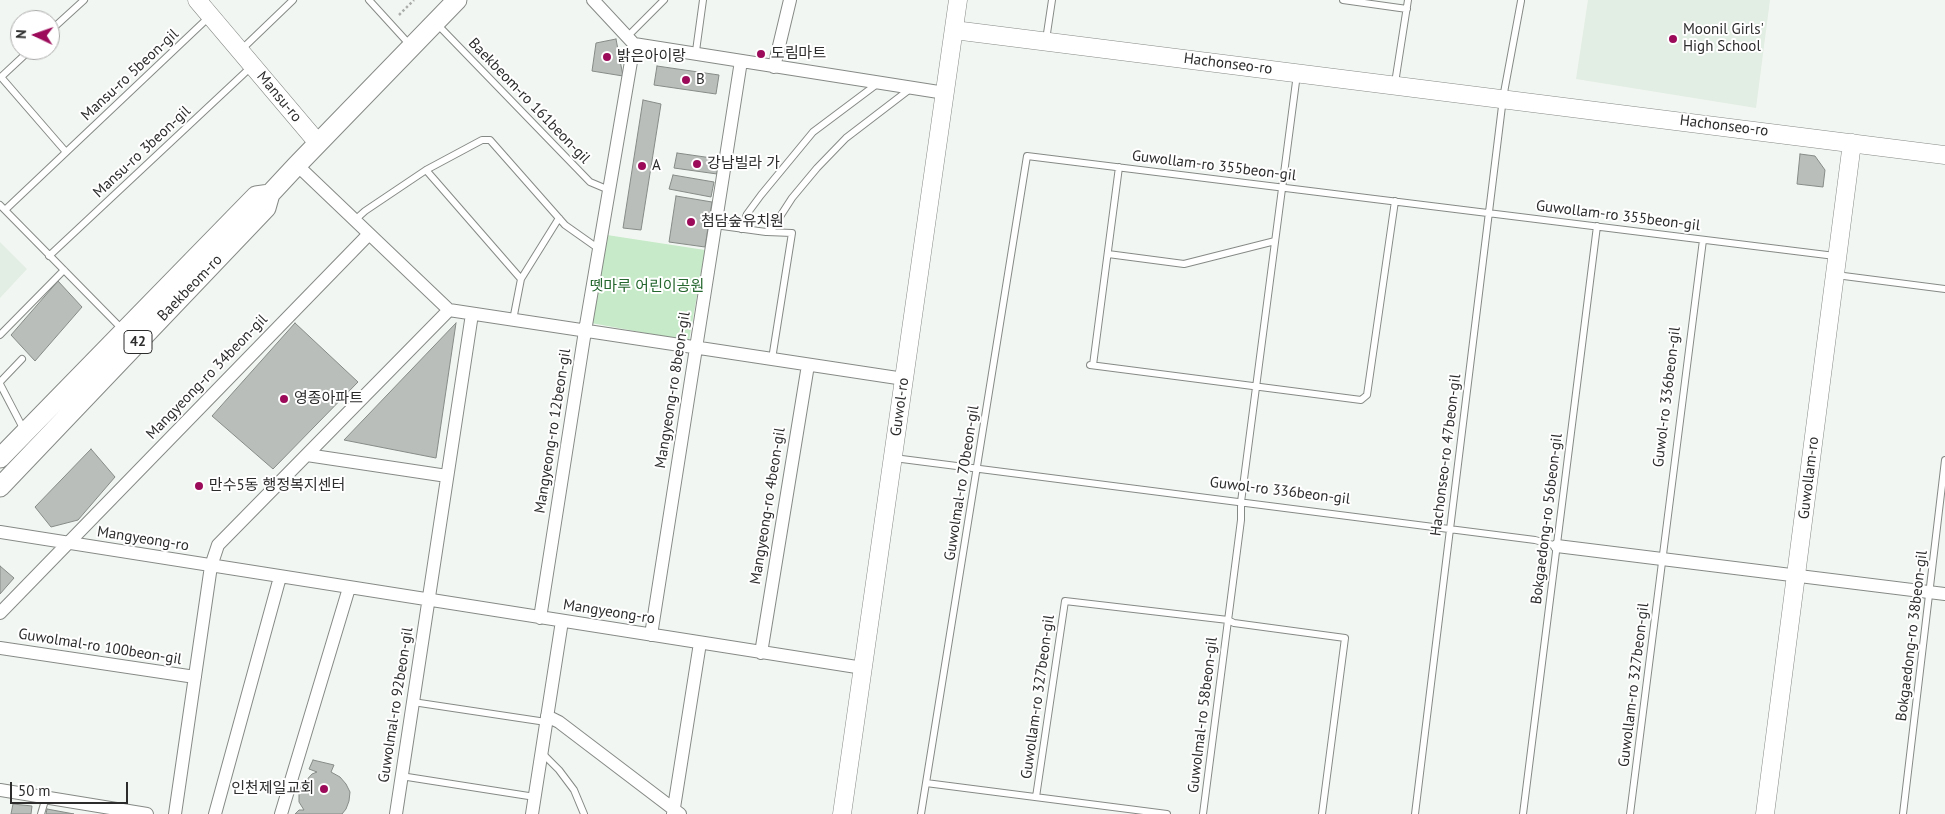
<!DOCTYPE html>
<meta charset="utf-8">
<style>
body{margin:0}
#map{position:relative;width:1945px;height:814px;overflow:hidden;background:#f2f6f2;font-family:"PT Sans",sans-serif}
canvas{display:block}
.north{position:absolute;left:10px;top:10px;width:50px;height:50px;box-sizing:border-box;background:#fff;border:1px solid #aaabaa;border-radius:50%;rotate:273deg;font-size:14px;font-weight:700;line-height:20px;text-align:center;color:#2b2c2b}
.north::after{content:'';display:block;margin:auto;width:18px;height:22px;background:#9c0b5a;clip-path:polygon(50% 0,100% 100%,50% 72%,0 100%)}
.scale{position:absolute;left:10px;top:782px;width:118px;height:22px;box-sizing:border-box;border:2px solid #2b2c2b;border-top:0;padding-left:6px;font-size:15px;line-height:18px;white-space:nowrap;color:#2b2c2b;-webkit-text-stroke:4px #fff;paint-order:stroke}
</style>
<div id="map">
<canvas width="1945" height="814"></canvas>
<div class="north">N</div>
<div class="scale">50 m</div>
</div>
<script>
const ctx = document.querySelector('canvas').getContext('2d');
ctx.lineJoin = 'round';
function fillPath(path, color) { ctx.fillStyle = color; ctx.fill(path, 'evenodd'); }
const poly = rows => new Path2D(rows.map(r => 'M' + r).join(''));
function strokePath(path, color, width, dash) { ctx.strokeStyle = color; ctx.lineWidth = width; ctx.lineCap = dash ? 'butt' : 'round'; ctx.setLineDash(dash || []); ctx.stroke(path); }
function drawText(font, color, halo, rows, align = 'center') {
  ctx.font = font + ' "PT Sans","Noto Sans KR",sans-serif'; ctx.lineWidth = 4; ctx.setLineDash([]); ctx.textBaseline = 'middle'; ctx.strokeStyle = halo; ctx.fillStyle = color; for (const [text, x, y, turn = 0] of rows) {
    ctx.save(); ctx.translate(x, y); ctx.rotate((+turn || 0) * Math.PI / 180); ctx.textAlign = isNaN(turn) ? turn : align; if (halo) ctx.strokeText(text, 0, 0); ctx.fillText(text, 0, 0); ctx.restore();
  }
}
fillPath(poly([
 [1588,0,1770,0,1756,108,1576,79],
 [0,242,27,269,0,298]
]), '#e2ede3');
fillPath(poly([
 [607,235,705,250,689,341,591,323]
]), '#c7ebc8');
const building = poly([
 [616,39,623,76,592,71,596,43,616,39],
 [657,66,719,75,716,94,654,85,657,66],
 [643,100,661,104,641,230,623,228,643,100],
 [677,153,719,159,717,174,674,168,677,153],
 [1800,154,1815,156,1825,170,1823,187,1797,184,1800,154],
 [673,175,714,182,711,197,669,189,673,175],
 [676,196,712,202,705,247,669,242,676,196],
 [58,281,82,307,35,361,11,335,58,281],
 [295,323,358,382,273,469,212,416,295,323],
 [456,323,436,458,344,440,456,323],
 [91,449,115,477,78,520,51,527,35,507,91,449],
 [0,566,14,578,0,594,0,566],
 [313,760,334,765,331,772,340,777,346,784,350,792,349,801,346,809,342,814,295,814,299,810,304,810,299,802,299,792,301,786,312,774,317,772,309,769,313,760],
 [13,804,32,806,31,814,11,814,13,804],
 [47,809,74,814,46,814,47,809]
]);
fillPath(building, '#babeba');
strokePath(building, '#878b87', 1);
const lane = poly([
 [369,0,410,45],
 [1343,0,1407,9],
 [436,23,590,182,609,190],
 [50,31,84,0],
 [627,37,664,0],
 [1046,40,1052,0],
 [30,50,1,77,66,152],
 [241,50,293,0],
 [700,55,696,51,703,0],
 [1395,83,1408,0],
 [426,170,521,279,513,320],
 [0,205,122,329],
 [5,210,209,17],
 [355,220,365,211,426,170,482,140,490,140,565,225,599,249],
 [715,225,766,232,772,229,792,198,817,168,846,138,910,89],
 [741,229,747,214,761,195,813,132,877,84],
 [767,232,792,233,772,359],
 [1108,254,1184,264,1275,241],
 [49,256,251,67],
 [1836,275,1945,289],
 [521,279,559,218],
 [0,335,64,270],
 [1090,365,1361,400,1367,395,1395,201],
 [1093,365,1119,167],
 [0,382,22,359],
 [0,384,24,430],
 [894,458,1535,540,1557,546],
 [413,702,546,722],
 [542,753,559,770,574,790,584,814],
 [401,776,535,797],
 [926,783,1167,814],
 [1036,797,1065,601,1228,620,1234,623,1345,638,1322,814],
 [41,814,46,797],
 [921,814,1027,156,1835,256],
 [1203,814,1241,520,1241,502,1297,74],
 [1415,814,1503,98,1521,1],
 [1523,814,1597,226],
 [1630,814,1703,240],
 [1903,814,1945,460]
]);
const street = poly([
 [593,0,634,44,945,93],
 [774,67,790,0],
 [297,165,449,310,904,379],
 [307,455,447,476],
 [0,532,863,668],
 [1557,546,1945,594],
 [0,613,369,234],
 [540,618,585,331,634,44],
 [651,635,741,61],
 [0,648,195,677],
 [761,653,808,365],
 [547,716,559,722,680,814],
 [0,790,147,814],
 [175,814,211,566,218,545,449,310],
 [215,814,280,577],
 [281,814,349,588],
 [396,814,472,314],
 [532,814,562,621],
 [673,814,700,643]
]);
const secondary = poly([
 [197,0,318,143],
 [954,30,1945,155],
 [842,814,958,0],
 [1765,814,1852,143]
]);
const primary = poly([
 [0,458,256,196,270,194],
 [0,487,266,208,270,194,297,165,457,0]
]);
strokePath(lane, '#868a86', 8);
strokePath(street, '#868a86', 14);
strokePath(secondary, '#868a86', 19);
strokePath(primary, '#868a86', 21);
strokePath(poly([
 [399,15,414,0]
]), '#aaadaa', 2.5, [2.5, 2.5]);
strokePath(lane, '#fff', 6);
strokePath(street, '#fff', 12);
strokePath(secondary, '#fff', 18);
strokePath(primary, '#fff', 19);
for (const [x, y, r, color] of [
 [1673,39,5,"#9c0b5a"],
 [761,54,5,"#9c0b5a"],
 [607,57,5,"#9c0b5a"],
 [686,80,5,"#9c0b5a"],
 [697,164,5,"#9c0b5a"],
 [642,166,5,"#9c0b5a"],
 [691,222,5,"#9c0b5a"],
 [284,399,5,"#9c0b5a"],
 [199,486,5,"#9c0b5a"],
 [324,789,5,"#9c0b5a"]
]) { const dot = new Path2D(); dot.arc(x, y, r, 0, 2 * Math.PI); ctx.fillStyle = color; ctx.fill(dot); strokePath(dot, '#fff', 2); }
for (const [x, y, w] of [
 [138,342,28]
]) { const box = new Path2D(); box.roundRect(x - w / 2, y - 11.5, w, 23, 4); ctx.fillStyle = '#fff'; ctx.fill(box); strokePath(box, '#2b2c2b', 1); }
drawText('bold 14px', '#2b2c2b', null, [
 ["42",138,342]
]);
drawText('15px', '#2b2c2b', '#fff', [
 ["Moonil Girls'",1683,30],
 ["High School",1683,47],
 ["도림마트",771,54],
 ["밝은아이랑",617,57],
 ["B",696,80],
 ["강남빌라 가",707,164],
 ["A",652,166],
 ["첨담숲유치원",701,222],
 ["영종아파트",294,399],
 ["만수5동 행정복지센터",209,486],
 ["인천제일교회",314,789,"right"]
], 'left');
drawText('15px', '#2b2c2b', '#fff', [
 ["Hachonseo-ro",1228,64,7],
 ["Mansu-ro 5beon-gil",130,75,-43],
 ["Mansu-ro",279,97,50],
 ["Baekbeom-ro 161beon-gil",529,101,46],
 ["Hachonseo-ro",1724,126,7],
 ["Mansu-ro 3beon-gil",142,152,-43],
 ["Guwollam-ro 355beon-gil",1214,166,7],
 ["Guwollam-ro 355beon-gil",1618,216,7],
 ["Baekbeom-ro",190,288,-46],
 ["Mangyeong-ro 34beon-gil",207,377,-46],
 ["Mangyeong-ro 8beon-gil",673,390,-81],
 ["Guwol-ro 336beon-gil",1667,397,-83],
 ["Guwol-ro",900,407,-82],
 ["Mangyeong-ro 12beon-gil",553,431,-81],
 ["Hachonseo-ro 47beon-gil",1446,455,-83],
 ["Guwollam-ro",1809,478,-83],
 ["Guwolmal-ro 70beon-gil",962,483,-81],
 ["Guwol-ro 336beon-gil",1280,491,7],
 ["Mangyeong-ro 4beon-gil",768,506,-81],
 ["Bokgaedong-ro 56beon-gil",1547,519,-83],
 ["Mangyeong-ro",143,539,9],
 ["Mangyeong-ro",609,612,9],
 ["Bokgaedong-ro 38beon-gil",1912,636,-83],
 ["Guwolmal-ro 100beon-gil",100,647,9],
 ["Guwollam-ro 327beon-gil",1634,685,-83],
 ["Guwollam-ro 327beon-gil",1038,697,-82],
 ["Guwolmal-ro 92beon-gil",396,705,-81],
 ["Guwolmal-ro 58beon-gil",1203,715,-83]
]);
drawText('15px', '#25672e', '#fff', [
 ["뗏마루 어린이공원",647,287]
]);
</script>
